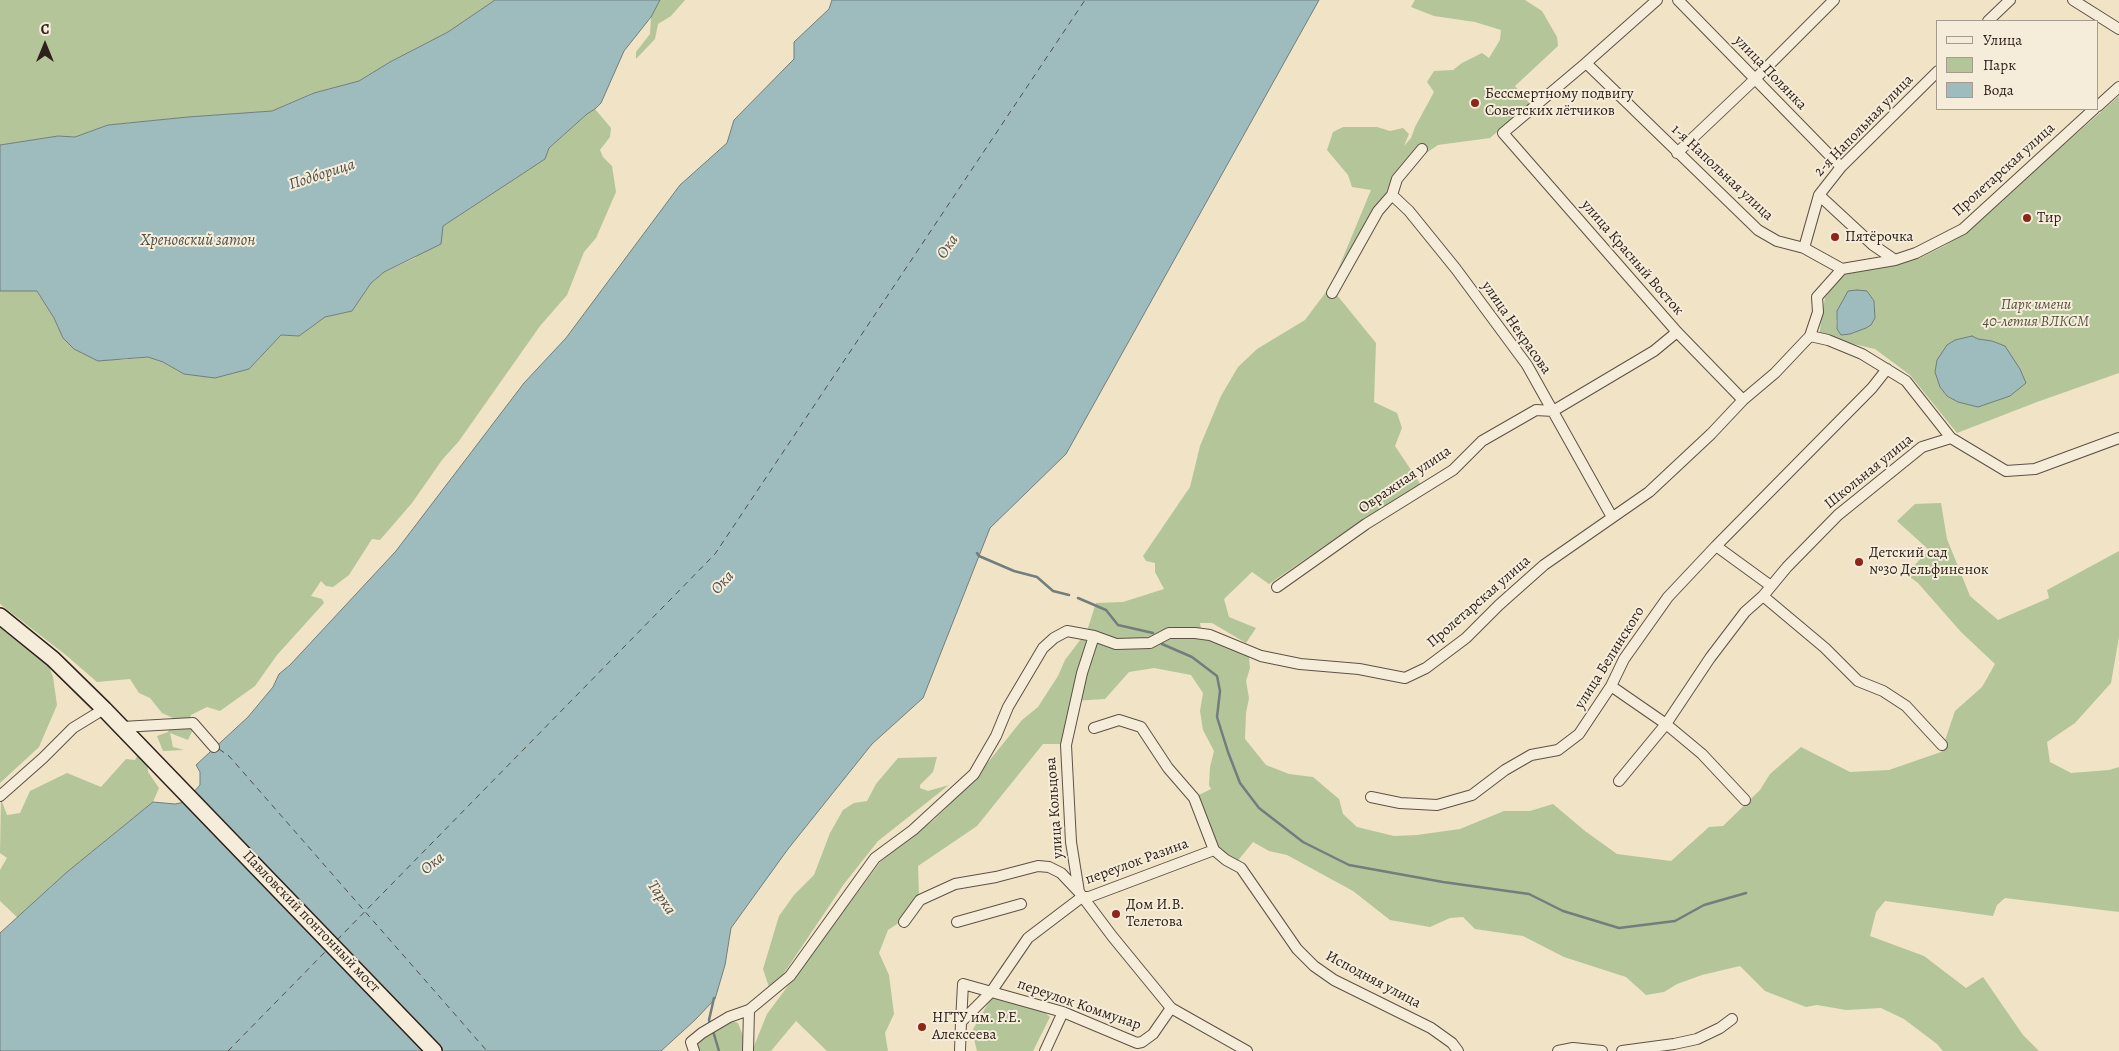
<!DOCTYPE html>
<meta charset="utf-8">
<style>
body{margin:0}
#map{position:relative;width:2119px;height:1051px;overflow:hidden;background:#f0e3c6;font-family:Alegreya,serif}
canvas{display:block}
.legend{position:absolute;left:1936px;top:20px;width:162px;height:90px;box-sizing:border-box;background:#f5edda;border:1px solid #a69b8e;margin:0;padding:6px 9px;list-style:none;font-size:15px;color:#2f201b}
.legend li{display:flex;align-items:center;gap:10px;height:25px}
.legend b{width:25px;border:1px solid #a69b8e}
.north{position:absolute;left:20px;top:20px;width:50px;height:50px;-webkit-text-stroke:4px #f5edda;paint-order:stroke;rotate:0deg;font-size:14px;font-weight:700;line-height:20px;text-align:center;color:#2f201b}
.north::after{content:'';display:block;margin:auto;width:18px;height:22px;background:#2f201b;clip-path:polygon(50% 0,100% 100%,50% 72%,0 100%)}
</style>
<div id="map">
<canvas width="2119" height="1051"></canvas>
<ul class="legend">
<li><b style="height:6px;background:#f5edda"></b>Улица</li>
<li><b style="height:14px;background:#b4c59a"></b>Парк</li>
<li><b style="height:14px;background:#9ebcbe"></b>Вода</li>
</ul>
<div class="north">С</div>
</div>
<script>
const ctx = document.querySelector('canvas').getContext('2d');
ctx.lineJoin = 'round';
function fillPath(path, color) { ctx.fillStyle = color; ctx.fill(path, 'evenodd'); }
const poly = rows => new Path2D(rows.map(r => 'M' + r).join(''));
function strokePath(path, color, width, dash) { ctx.strokeStyle = color; ctx.lineWidth = width; ctx.lineCap = dash ? 'butt' : 'round'; ctx.setLineDash(dash || []); ctx.stroke(path); }
function drawText(font, color, halo, rows, align = 'center') {
  ctx.font = font + ' Alegreya,serif'; ctx.lineWidth = 4; ctx.setLineDash([]); ctx.textBaseline = 'middle'; ctx.strokeStyle = halo; ctx.fillStyle = color; for (const [text, x, y, turn = 0] of rows) {
    ctx.save(); ctx.translate(x, y); ctx.rotate((+turn || 0) * Math.PI / 180); ctx.textAlign = isNaN(turn) ? turn : align; if (halo) ctx.strokeText(text, 0, 0); ctx.fillText(text, 0, 0); ctx.restore();
  }
}
fillPath(poly([
 [0,0,495,0,448,32,390,62,359,81,314,93,272,111,188,117,108,125,75,137,58,136,0,145],
 [660,0,685,0,671,16,658,24,655,39,636,59,636,52,650,34,651,17],
 [1415,0,1525,0,1542,11,1557,37,1558,46,1515,86,1530,104,1490,138,1438,145,1394,175,1387,191,1332,289,1376,343,1374,402,1397,413,1402,428,1395,446,1421,485,1346,531,1269,584,1252,572,1224,599,1229,617,1256,628,1246,643,1212,623,1200,623,1202,633,1223,646,1249,657,1250,668,1246,681,1249,698,1246,713,1245,739,1266,765,1289,774,1313,777,1339,799,1343,814,1357,827,1394,836,1417,835,1460,829,1504,811,1530,811,1553,804,1585,831,1617,854,1671,861,1709,827,1723,826,1760,790,1770,774,1801,747,1850,772,1889,770,1941,752,1955,711,1982,687,1995,664,1961,632,1918,583,1906,574,1929,550,1897,521,1915,504,1941,503,1947,539,1970,596,1998,620,2049,598,2047,590,2119,551,2119,637,2111,683,2075,723,2047,742,2050,762,2071,773,2109,770,2119,767,2119,912,2005,898,1997,905,1993,916,1885,901,1876,912,1870,936,1924,956,1966,988,1983,977,2023,1035,2039,1051,1943,1051,1937,1044,1904,1019,1881,1008,1846,1010,1817,1005,1806,1007,1765,991,1740,966,1702,975,1677,984,1664,992,1646,995,1626,977,1564,957,1523,936,1475,929,1463,917,1450,918,1430,927,1390,920,1353,891,1287,855,1269,851,1253,842,1236,863,1215,849,1195,797,1211,789,1209,785,1210,767,1214,751,1203,730,1200,711,1203,693,1191,675,1154,668,1129,672,1105,699,1072,701,1062,744,1043,744,977,826,918,866,919,897,900,922,888,930,879,953,889,975,894,1014,885,1033,888,1051,827,1051,796,1021,771,1051,752,1051,767,1014,881,861,935,819,973,781,1022,720,1038,707,1058,676,1065,660,1087,631,1096,603,1123,602,1164,589,1155,572,1155,563,1146,561,1143,556,1190,487,1200,446,1221,396,1238,367,1257,349,1305,320,1332,284,1371,190,1352,187,1348,175,1327,150,1333,132,1343,127,1377,127,1390,131,1403,128,1409,134,1404,146,1411,138,1415,127,1434,92,1427,82,1434,71,1453,70,1462,63,1482,53,1489,58,1500,40,1501,30,1475,22,1434,16,1411,7],
 [2119,96,2119,373,2037,402,1957,433,1910,375,1875,349,1819,336,1825,297,1845,273,1920,258,1946,245,1966,231],
 [1867,291,1874,301,1875,308,1841,335,1837,329,1836,320],
 [595,109,611,128,610,137,600,150,603,157,612,166,616,192,596,238,584,252,567,295,540,326,459,441,442,460,412,503,380,540,372,539,349,575,333,587,326,586,321,581,311,596,322,599,324,603,277,655,255,686,220,711,207,707,191,715,188,724,194,727,188,740,170,733,173,747,184,750,163,751,157,736,168,732,173,718,162,713,150,698,139,693,130,679,97,682,67,656,0,604,0,291,37,291,54,318,63,338,74,349,121,360,148,357,163,362,184,374,249,369,281,335,299,336,325,317,352,311,371,283,384,272,415,258,443,226,545,159,549,148,587,114],
 [0,626,47,662,53,677,57,705,39,747,0,783],
 [140,751,147,758,148,772,159,788,153,802,67,872,18,918,0,901,0,870,7,858,0,853,1,799,7,815,20,813,30,791,67,773,101,787,126,759,135,760],
 [937,757,933,772,920,785,920,788,928,791,949,785,878,841,844,884,782,976,769,987,763,969,779,916,794,895,814,875,830,833,843,810,854,803,867,801,876,784,898,758],
 [993,995,1037,1006,1050,1017,1033,1051,977,1051,972,1031],
 [729,1020,738,1023,747,1046,746,1051,698,1051,696,1043]
]), '#b4c59a');
const water = poly([
 [495,0,660,0,651,17,624,51,601,103,595,109,587,114,549,148,545,159,443,226,441,244,384,272,371,283,352,311,325,317,299,336,281,335,249,369,215,378,184,374,163,362,148,357,98,361,74,349,63,338,54,318,37,291,0,291,0,145,58,136,75,137,108,125,188,117,272,111,314,93,359,81,390,62,448,32,495,0],
 [832,0,1319,0,1066,454,990,528,923,698,872,744,788,849,731,928,725,965,715,999,695,1020,661,1051,0,1051,0,933,67,872,153,802,175,804,185,802,200,785,200,772,196,765,248,717,273,687,279,674,290,665,396,551,524,383,566,338,680,185,727,143,734,120,794,59,794,42,829,9,832,0],
 [1857,290,1867,291,1874,301,1875,318,1871,325,1866,328,1850,334,1841,335,1837,329,1837,311,1848,291,1857,290],
 [1972,336,1978,339,1992,341,2005,346,2020,369,2026,383,2010,396,1978,407,1958,402,1947,396,1940,387,1935,372,1937,360,1947,345,1955,340,1972,336]
]);
fillPath(water, '#9ebcbe');
strokePath(water, '#727e7d', 1);
strokePath(poly([
 [977,553,979,556,1014,571,1037,577,1053,591,1069,595],
 [1078,598,1106,610,1118,625,1153,633],
 [1162,644,1192,657,1217,676,1220,691,1217,717,1228,752,1240,783,1259,808,1303,842,1349,865,1443,882,1529,894,1563,911,1619,928,1675,921,1704,905,1746,893],
 [710,1024,709,1020,714,998],
 [713,1031,719,1051]
]), '#727e7d', 2.5);
strokePath(poly([
 [219,749,229,756,487,1051],
 [337,940,715,554,1085,0],
 [228,1051,327,950]
]), '#504f4c', 1, [6, 5]);
const street = poly([
 [1657,0,1586,63,1503,133,1677,332,1743,400],
 [1678,0,1841,167],
 [2073,0,2119,29],
 [1988,21,2010,0],
 [1586,63,1758,230,1777,241,1804,248,1842,269],
 [2098,106,2119,87],
 [1677,153,1755,79,1834,0],
 [1392,195,1409,211,1456,269,1527,365,1612,517],
 [1804,248,1819,195],
 [1895,260,1873,245,1819,195,1841,167,1938,71],
 [1842,269,1895,260,1916,253,1963,229,2094,109],
 [1332,293,1378,211,1392,195,1397,179,1422,149],
 [1810,336,1828,340,1862,354,1906,381,1951,438],
 [1716,546,1771,586],
 [1277,587,1366,524,1453,470,1482,441,1536,410,1553,411,1654,351,1677,332],
 [1763,596,1825,648,1858,681,1883,691,1906,706,1942,745],
 [1611,686,1666,724,1702,754,1745,800],
 [122,727,193,723,214,747],
 [1094,728,1119,720,1141,727,1168,768,1194,798,1214,850,1226,860,1241,868,1297,949,1314,966,1334,980,1431,1028,1452,1043,1458,1051],
 [1619,781,1666,724,1710,658,1745,612,1763,596,1787,567,1838,515,1922,447,1951,438,2006,471,2035,469,2119,438],
 [0,796,43,758,73,728,104,709],
 [1371,797,1400,803,1437,805,1472,795,1505,770,1531,755,1558,750,1579,734,1611,686,1624,659,1668,597,1716,546,1872,388,1887,369],
 [1079,892,1071,842,1066,745,1082,673,1094,636],
 [904,922,920,900,955,884,996,877,1038,866,1049,867,1061,873,1079,892,1112,936,1171,1008,1247,1051],
 [957,922,1021,904],
 [961,1022,963,984,1063,1012,1137,1043,1142,1042,1153,1034,1171,1008],
 [694,1051,691,1042,702,1033,729,1017,749,1010,790,976,875,858,913,830,974,774,996,736,1008,707,1043,648,1054,638,1067,631,1094,636,1116,644,1150,643,1169,633,1195,633,1210,635,1261,656,1300,664,1359,669,1405,678,1426,668,1466,638,1499,605,1544,565,1649,492,1711,434,1743,400,1775,373,1810,336,1818,312,1817,297,1842,269],
 [748,1051,749,1010],
 [960,1051,961,1022,991,992,1028,938,1082,897,1089,897,1214,850],
 [1045,1051,1063,1012],
 [1558,1051,1573,1048,1602,1051],
 [1622,1051,1674,1044,1697,1039,1720,1028,1732,1019]
]);
const secondary = poly([
 [0,616,53,659,104,709,434,1051]
]);
strokePath(street, '#5f5146', 12);
strokePath(secondary, '#2f201b', 18);
strokePath(street, '#f5edda', 10);
strokePath(secondary, '#f5edda', 15);
for (const [x, y, r, color] of [
 [1475,103,5,"#8f2418"],
 [2027,218,5,"#8f2418"],
 [1835,237,5,"#8f2418"],
 [1859,562,5,"#8f2418"],
 [1116,914,5,"#8f2418"],
 [922,1027,5,"#8f2418"]
]) { const dot = new Path2D(); dot.arc(x, y, r, 0, 2 * Math.PI); ctx.fillStyle = color; ctx.fill(dot); strokePath(dot, '#f5edda', 2); }
drawText('15px', '#2f201b', '#f5edda', [
 ["улица Полянка",1770,73,46],
 ["2-я Напольная улица",1864,126,-46],
 ["Пролетарская улица",2004,170,-42],
 ["1-я Напольная улица",1722,173,43],
 ["улица Красный Восток",1632,258,49],
 ["улица Некрасова",1516,328,55],
 ["Школьная улица",1869,472,-39],
 ["Овражная улица",1405,480,-34],
 ["Пролетарская улица",1479,602,-41],
 ["улица Белинского",1610,658,-58],
 ["улица Кольцова",1055,808,-94],
 ["переулок Разина",1137,862,-20],
 ["Павловский понтонный мост",311,922,46],
 ["Исподняя улица",1373,980,28],
 ["переулок Коммунар",1079,1005,19]
]);
drawText('15px', '#2f201b', '#f5edda', [
 ["Бессмертному подвигу",1485,94],
 ["Советских лётчиков",1485,111],
 ["Тир",2037,218],
 ["Пятёрочка",1845,237],
 ["Детский сад",1869,553],
 ["№30 Дельфиненок",1869,570],
 ["Дом И.В.",1126,905],
 ["Телетова",1126,922],
 ["НГТУ им. Р.Е.",932,1018],
 ["Алексеева",932,1035]
], 'left');
drawText('italic 15px', '#575241', '#f5edda', [
 ["Парк имени",2036,305],
 ["40-летия ВЛКСМ",2036,322]
]);
drawText('italic 16px', '#504f4c', '#f5edda', [
 ["Подборица",322,175,-18],
 ["Хреновский затон",198,241],
 ["Ока",948,247,-56],
 ["Ока",723,583,-48],
 ["Ока",433,864,-39],
 ["Тарка",661,898,56]
]);
</script>
